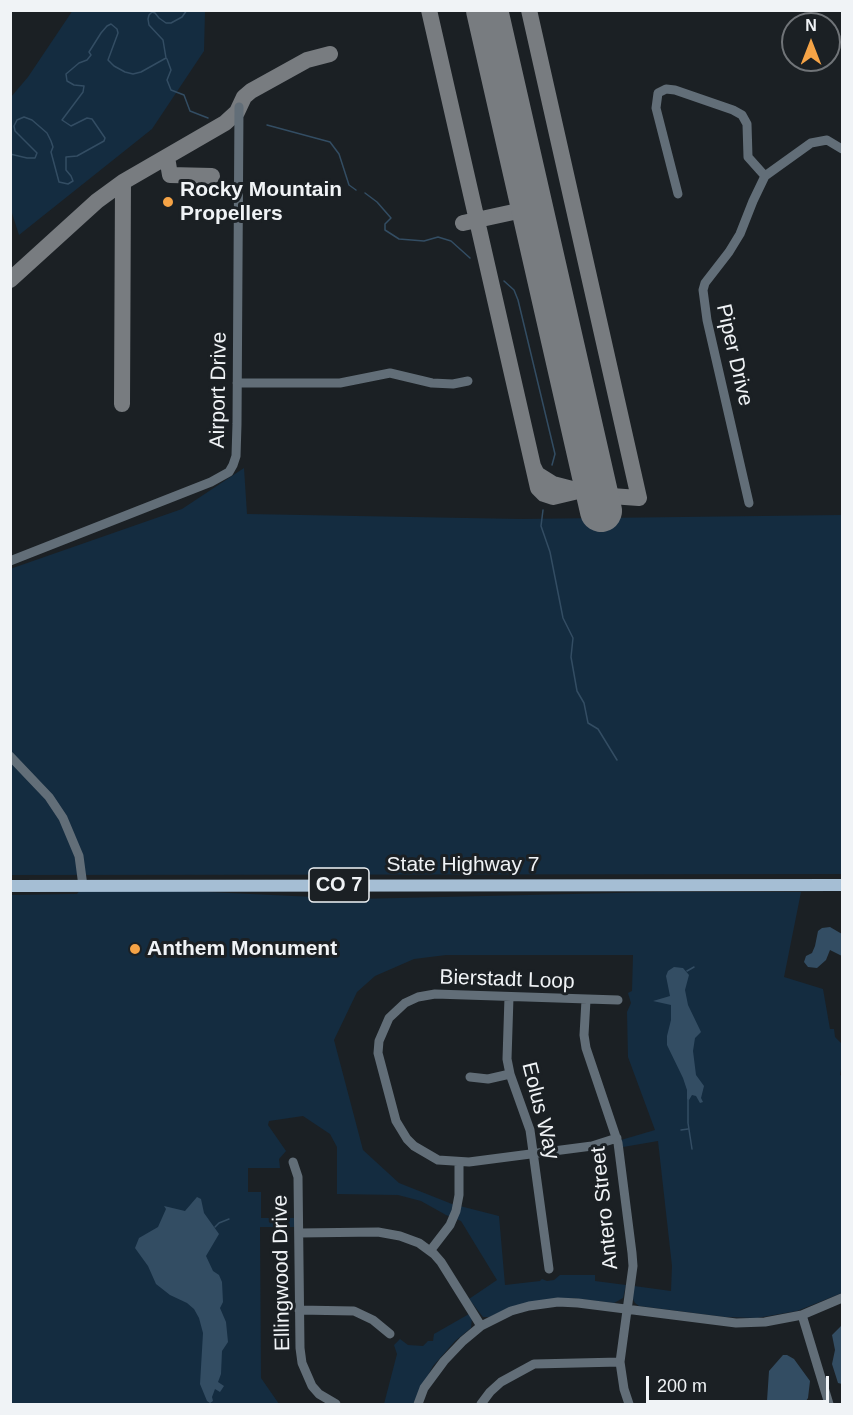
<!DOCTYPE html>
<style>
body{margin:0}
#map{position:relative;width:853px;height:1415px;overflow:hidden;background:#1b2024;font-family:Arial,sans-serif}
canvas{display:block}
.frame{position:absolute;inset:0;border:12px solid #f0f3f6;pointer-events:none}
.north{position:absolute;left:781px;top:12px;width:60px;height:60px;box-sizing:border-box;background:#1b2024;border:2px solid #707478;border-radius:50%;rotate:0deg;font-size:16px;font-weight:700;line-height:24px;text-align:center;color:#f0f3f6}
.north::after{content:'';display:block;margin:auto;width:21px;height:27px;background:#f5a346;clip-path:polygon(50% 0,100% 100%,50% 72%,0 100%)}
.scale{position:absolute;left:646px;top:1376px;width:183px;height:27px;box-sizing:border-box;border:3px solid #f0f3f6;border-top:0;padding-left:8px;font-size:18px;line-height:21px;white-space:nowrap;color:#f0f3f6;-webkit-text-stroke:4px #1b2024;paint-order:stroke}
</style>
<div id="map">
<canvas width="853" height="1415"></canvas>
<div class="frame"></div>
<div class="north">N</div>
<div class="scale">200 m</div>
</div>
<script>
const ctx = document.querySelector('canvas').getContext('2d');
ctx.lineJoin = 'round';
function fillPath(path, color) { ctx.fillStyle = color; ctx.fill(path, 'evenodd'); }
const poly = rows => new Path2D(rows.map(r => 'M' + r).join(''));
function strokePath(path, color, width, dash) { ctx.strokeStyle = color; ctx.lineWidth = width; ctx.lineCap = dash ? 'butt' : 'round'; ctx.setLineDash(dash || []); ctx.stroke(path); }
function drawText(font, color, halo, rows, align = 'center') {
  ctx.font = font + ' Arial,sans-serif'; ctx.lineWidth = 6; ctx.setLineDash([]); ctx.textBaseline = 'middle'; ctx.strokeStyle = halo; ctx.fillStyle = color; for (const [text, x, y, turn = 0] of rows) {
    ctx.save(); ctx.translate(x, y); ctx.rotate((+turn || 0) * Math.PI / 180); ctx.textAlign = isNaN(turn) ? turn : align; if (halo) ctx.strokeText(text, 0, 0); ctx.fillText(text, 0, 0); ctx.restore();
  }
}
fillPath(poly([
 [73,10,205,11,204,51,152,129,19,235,11,210,11,97,28,77],
 [244,468,247,514,521,519,842,515,842,874,11,875,10,569,182,509],
 [83,886,356,899,658,892,801,892,784,977,823,989,830,1029,834,1029,835,1037,842,1044,842,1063,840,1075,842,1076,842,1293,797,1311,757,1318,725,1317,639,1306,635,1303,632,1297,634,1286,671,1291,672,1266,658,1141,623,1147,621,1140,655,1130,628,1057,627,1012,631,1003,628,993,632,991,633,955,446,955,414,959,375,976,357,992,334,1040,363,1150,399,1183,452,1204,499,1216,505,1285,540,1281,542,1279,547,1281,554,1280,560,1275,595,1275,595,1281,626,1285,623,1298,614,1303,572,1298,557,1298,507,1309,489,1317,483,1317,469,1299,497,1280,461,1221,446,1215,421,1201,398,1195,337,1194,337,1147,330,1134,303,1116,269,1121,268,1125,286,1151,279,1159,280,1168,248,1168,248,1192,261,1192,261,1218,295,1218,295,1227,260,1227,261,1378,279,1404,11,1404,10,895,77,894],
 [469,1314,472,1318,471,1328,455,1341,433,1366,413,1404,384,1404,397,1354,394,1345,400,1339,408,1345,423,1346,428,1341,433,1341,434,1334]
]), '#142c40');
fillPath(poly([
 [830,927,842,934,842,956,830,950,826,960,817,968,808,967,804,962,806,956,812,953,815,946,818,931,822,928],
 [674,967,683,968,689,975,685,990,688,1005,701,1032,695,1038,693,1051,696,1075,704,1086,701,1098,703,1102,700,1103,696,1096,692,1095,689,1100,687,1099,687,1090,683,1078,667,1045,667,1036,671,1020,671,1005,653,1001,670,996,666,976,668,971],
 [197,1197,201,1199,204,1213,219,1234,206,1256,213,1271,219,1275,222,1282,223,1302,220,1308,226,1322,228,1342,222,1351,221,1374,218,1382,224,1386,220,1392,215,1389,212,1397,213,1401,210,1403,207,1401,200,1384,203,1333,199,1318,194,1309,187,1303,170,1295,156,1284,148,1266,135,1248,139,1238,158,1227,166,1209,164,1206,185,1211],
 [841,1326,842,1326,842,1384,838,1383,832,1364,835,1350,832,1335],
 [783,1355,787,1355,794,1359,810,1381,808,1398,804,1404,771,1404,767,1401,769,1371]
]), '#334d63');
strokePath(poly([
 [167,59,171,70,167,80,171,90,184,95,190,111,208,118],
 [267,125,330,142,339,154,349,185,356,190],
 [10,154,27,158,35,158,37,153,15,131,14,126,17,120,24,117,32,120,47,133,51,141,53,147,51,152,59,182,68,184,73,181,71,176,66,170,66,157,77,156,104,141,105,138,92,119,87,118,71,126,62,120,83,92,84,86,74,85,67,81,66,74,79,63,87,60,91,55,89,52,101,33,107,26,111,24,117,29,118,33,108,60,114,66,125,72,133,74,141,72,166,58,163,40,149,25,148,19,149,15,152,12,155,13,159,18,166,23,171,23,182,17,187,10],
 [365,193,377,202,391,218,385,224,385,230,399,239,424,241,438,237,451,241,470,258],
 [504,281,514,290,518,300,555,454,552,465],
 [543,510,541,526,550,552,563,618,573,638,571,657,577,691,584,703,588,723,598,729,617,760],
 [687,971,694,967],
 [688,1099,688,1123,692,1149],
 [681,1130,688,1129],
 [215,1227,219,1223,229,1219]
]), '#334d63', 1.5);
strokePath(poly([
 [429,10,538,488,544,494,553,497,595,487],
 [529,10,639,498,597,495],
 [167,157,170,175,212,176],
 [463,223,532,208],
 [10,280,97,201,123,182,225,123,237,112,244,97,251,91,307,60,330,54],
 [122,404,123,182],
 [533,466,537,474,553,484,576,490]
]), '#787c80', 16);
strokePath(poly([
 [487,10,601,511]
]), '#787c80', 42);
strokePath(poly([
 [678,194,656,108,658,93,666,89,675,90,733,110,742,115,747,124,748,157,765,176],
 [237,383,340,383,390,373,432,383,453,384,468,381],
 [749,503,707,320,703,290,705,283,729,252,740,234,753,201,765,176,811,143,827,140,842,149],
 [10,561,211,482,229,472,233,465,236,456,237,424,239,107],
 [10,756,49,797,63,818,79,856,83,886],
 [509,997,507,1059,510,1074,530,1130,549,1269],
 [586,1000,584,1035,586,1048,618,1143,632,1253,633,1266,620,1362,624,1389,629,1404],
 [470,1077,488,1079,510,1074],
 [617,1138,592,1146,469,1162,438,1160,414,1146,407,1139,396,1121,378,1053,379,1041,389,1018,405,1003,418,997,435,994,618,1000],
 [293,1162,298,1177,300,1348,302,1363,312,1386,319,1394,336,1404],
 [299,1233,378,1232,400,1236,419,1243,434,1254,441,1262,481,1326],
 [430,1251,450,1225,456,1211,459,1195,459,1163],
 [299,1310,354,1311,373,1320,390,1334],
 [802,1315,829,1404],
 [418,1404,424,1388,444,1361,463,1341,481,1326,511,1311,529,1306,558,1302,578,1303,736,1323,765,1322,802,1315,842,1298],
 [481,1404,490,1392,501,1382,534,1364,620,1362]
]), '#626e78', 9);
strokePath(poly([
 [10,886,842,885]
]), '#a5bed4', 12);
for (const [x, y, r, color] of [
 [168,202,6,"#f5a346"],
 [135,949,6,"#f5a346"]
]) { const dot = new Path2D(); dot.arc(x, y, r, 0, 2 * Math.PI); ctx.fillStyle = color; ctx.fill(dot); strokePath(dot, '#1b2024', 2); }
for (const [x, y, w] of [
 [339,885,60]
]) { const box = new Path2D(); box.roundRect(x - w / 2, y - 17, w, 34, 4.5); ctx.fillStyle = '#1b2024'; ctx.fill(box); strokePath(box, '#f0f3f6', 1.5); }
drawText('bold 20px', '#f0f3f6', null, [
 ["CO 7",339,885]
]);
drawText('bold 21px', '#f0f3f6', '#1b2024', [
 ["Rocky Mountain",180,190],
 ["Propellers",180,214],
 ["Anthem Monument",147,949]
], 'left');
drawText('21px', '#f0f3f6', '#1b2024', [
 ["Piper Drive",734,355,77],
 ["Airport Drive",219,390,-89],
 ["State Highway 7",463,865],
 ["Bierstadt Loop",507,980,2],
 ["Eolus Way",540,1111,76],
 ["Antero Street",605,1208,-96],
 ["Ellingwood Drive",282,1273,-91]
]);
</script>
